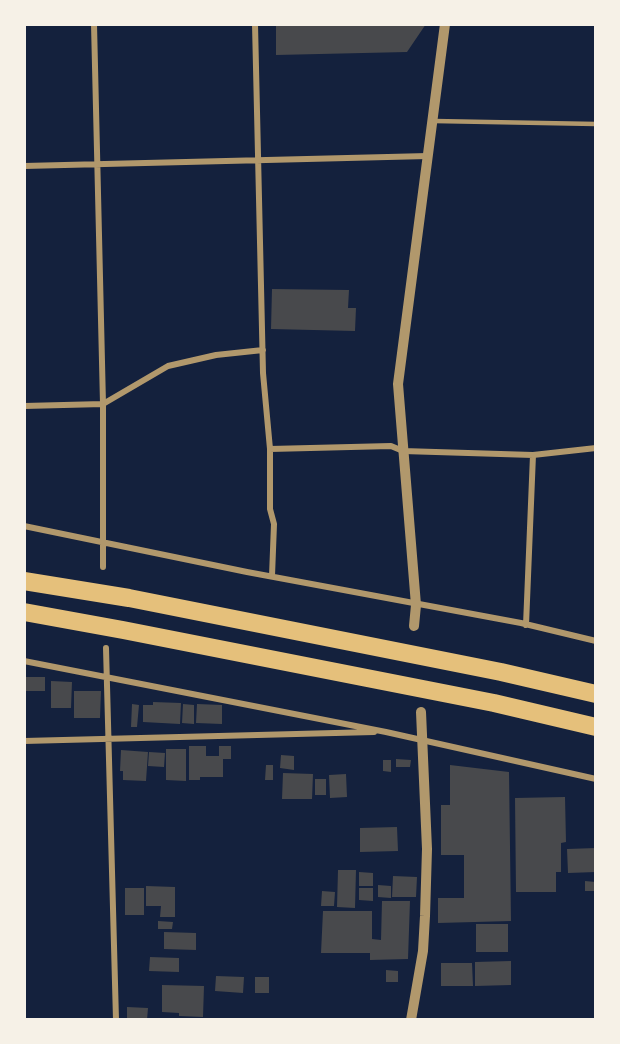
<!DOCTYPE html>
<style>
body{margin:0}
#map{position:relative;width:620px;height:1044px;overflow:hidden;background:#14213d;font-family:Signika,sans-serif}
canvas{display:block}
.frame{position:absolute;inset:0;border:26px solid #f6f1e7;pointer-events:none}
</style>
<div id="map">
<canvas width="620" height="1044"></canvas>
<div class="frame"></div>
</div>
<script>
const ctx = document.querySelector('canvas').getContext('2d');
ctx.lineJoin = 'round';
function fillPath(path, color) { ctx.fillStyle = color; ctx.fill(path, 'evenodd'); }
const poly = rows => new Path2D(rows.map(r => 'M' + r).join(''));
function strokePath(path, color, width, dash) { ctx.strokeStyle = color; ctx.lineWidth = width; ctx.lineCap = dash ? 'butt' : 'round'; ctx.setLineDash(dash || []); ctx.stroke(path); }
fillPath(poly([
 [276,24,426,24,407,52,276,55],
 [272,289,349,290,348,308,356,308,355,331,271,329],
 [24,677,45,677,45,691,24,691],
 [51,681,72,682,71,708,51,708],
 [74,691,101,691,100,718,74,718],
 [153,702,181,703,180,724,143,722,143,705,153,705],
 [132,704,139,705,137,727,131,727],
 [183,704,194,705,194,724,182,723],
 [197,704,222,705,222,724,196,723],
 [189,746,206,746,206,756,219,756,219,746,231,746,231,759,223,759,223,777,200,777,200,780,189,780],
 [166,749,186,749,186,781,166,780],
 [121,750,148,752,146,781,123,780,123,771,120,771],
 [149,752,165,753,164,767,148,766],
 [281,755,294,756,294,770,280,768],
 [396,759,411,760,410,767,396,767],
 [383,760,391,760,391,772,383,771],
 [266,765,273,765,273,780,265,780],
 [450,765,509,772,511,921,438,923,438,898,464,898,464,855,441,855,441,805,450,805],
 [283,773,313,774,312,799,282,799],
 [346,774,347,797,330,798,329,775],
 [315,779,326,779,326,795,315,795],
 [565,797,566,842,561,843,561,872,556,872,556,892,516,892,515,798],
 [397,827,398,851,360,852,360,828],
 [596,848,596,872,568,873,567,849],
 [338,870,356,870,355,908,337,907],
 [359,872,373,873,373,886,359,886],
 [393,876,417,877,416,897,392,897],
 [585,881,596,882,596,891,585,891],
 [378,885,391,886,391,898,378,897],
 [146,886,175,887,175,917,160,917,161,906,146,906],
 [125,888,144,888,144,915,125,915],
 [359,888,373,888,373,901,359,900],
 [322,891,335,892,334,906,321,906],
 [382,901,410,901,408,959,370,960,370,953,321,953,323,911,372,911,372,939,381,940],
 [158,921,173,922,172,929,158,929],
 [476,924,508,924,508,952,476,952],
 [164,932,196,933,196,950,164,949],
 [150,957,179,958,179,972,149,971],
 [511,961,511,985,475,986,475,962],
 [441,963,472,963,473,986,441,986],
 [386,970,398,971,398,982,386,982],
 [216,976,244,977,243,993,215,991],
 [255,977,269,977,269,993,255,993],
 [162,985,204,986,203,1017,179,1016,179,1013,162,1012],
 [127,1007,148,1008,147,1020,127,1020]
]), '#48494c');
strokePath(poly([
 [434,121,596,124]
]), '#b1986c', 4.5);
strokePath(poly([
 [94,24,103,404,103,567],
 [255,24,263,373,270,449,270,509,274,524,272,576],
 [24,166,428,156],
 [24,406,103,404,168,366,216,355,263,350],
 [270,449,391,446,403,451,533,455,596,448],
 [24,526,247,572,521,623,596,641],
 [526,625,533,455],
 [106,648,116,1020],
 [24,661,386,732,596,779],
 [24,741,374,732]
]), '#b1986c', 6);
strokePath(poly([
 [414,626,416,605,398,384,445,24],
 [411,1020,423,951,425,916,427,849,421,712]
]), '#b1986c', 10);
strokePath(poly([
 [24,581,129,598,501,672,596,694],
 [24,612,123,630,494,703,596,727]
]), '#e5c07b', 18);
</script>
